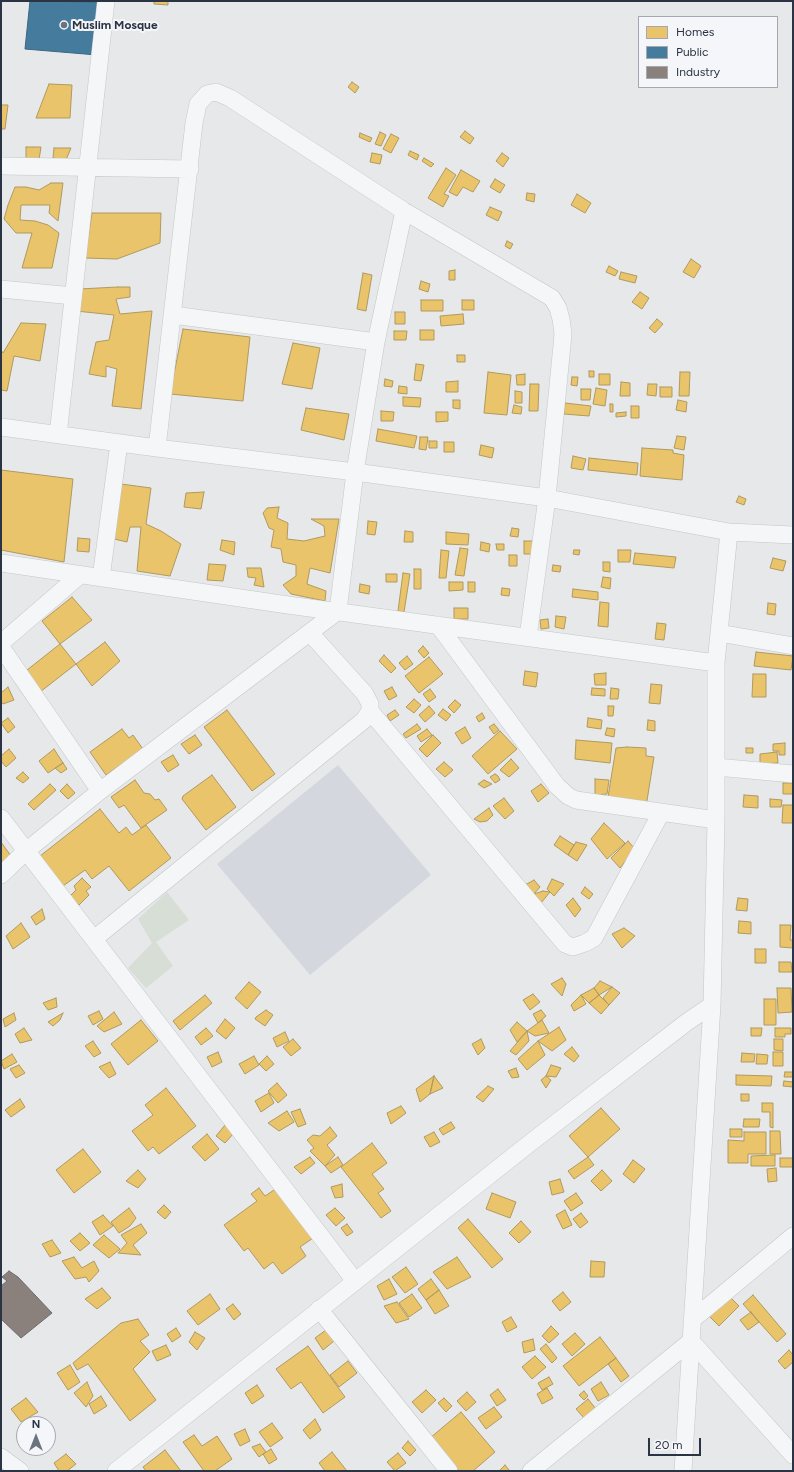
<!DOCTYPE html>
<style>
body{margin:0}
#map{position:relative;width:794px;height:1472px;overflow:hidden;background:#e6e8ea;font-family:Figtree,sans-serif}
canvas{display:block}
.frame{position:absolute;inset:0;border:2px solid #2b3445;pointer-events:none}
.legend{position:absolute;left:638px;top:16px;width:140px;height:72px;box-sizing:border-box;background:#f4f6f9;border:1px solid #a4a8b1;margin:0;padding:5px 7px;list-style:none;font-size:12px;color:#2b3445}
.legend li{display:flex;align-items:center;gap:8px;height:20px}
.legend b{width:20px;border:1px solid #a4a8b1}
.north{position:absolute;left:16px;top:1416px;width:40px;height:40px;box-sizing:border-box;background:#f4f6f9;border:1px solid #a4a8b1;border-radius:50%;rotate:0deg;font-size:11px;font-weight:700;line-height:16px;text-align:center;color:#2b3445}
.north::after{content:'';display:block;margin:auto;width:14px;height:18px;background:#6c737f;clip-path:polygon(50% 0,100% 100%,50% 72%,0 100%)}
.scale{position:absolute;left:648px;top:1438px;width:53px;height:18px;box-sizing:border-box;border:2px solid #2b3445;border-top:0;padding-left:5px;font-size:12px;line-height:14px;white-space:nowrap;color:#2b3445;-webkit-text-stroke:3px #f4f6f9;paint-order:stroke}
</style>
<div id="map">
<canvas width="794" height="1472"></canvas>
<div class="frame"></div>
<ul class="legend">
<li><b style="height:11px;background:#e9c46a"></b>Homes</li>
<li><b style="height:11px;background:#457b9d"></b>Public</li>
<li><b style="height:11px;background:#8a817c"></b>Industry</li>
</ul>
<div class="north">N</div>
<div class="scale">20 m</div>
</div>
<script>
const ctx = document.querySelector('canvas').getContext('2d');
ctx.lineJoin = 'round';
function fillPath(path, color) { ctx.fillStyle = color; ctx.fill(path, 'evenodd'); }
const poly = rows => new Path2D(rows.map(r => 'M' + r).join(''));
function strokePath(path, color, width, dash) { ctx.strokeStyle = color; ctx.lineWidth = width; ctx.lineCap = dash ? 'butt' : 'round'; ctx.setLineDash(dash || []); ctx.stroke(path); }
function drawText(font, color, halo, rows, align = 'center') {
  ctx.font = font + ' Figtree,sans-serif'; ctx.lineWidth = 4; ctx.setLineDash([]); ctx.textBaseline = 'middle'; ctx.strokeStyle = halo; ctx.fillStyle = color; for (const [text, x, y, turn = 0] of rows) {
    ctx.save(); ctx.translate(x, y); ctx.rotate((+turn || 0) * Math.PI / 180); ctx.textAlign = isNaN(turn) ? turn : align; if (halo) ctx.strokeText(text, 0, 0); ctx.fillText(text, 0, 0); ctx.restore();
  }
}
fillPath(poly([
 [338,765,431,875,310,975,217,864]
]), '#d4d7dd');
fillPath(poly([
 [167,892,189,920,156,942,173,966,146,988,128,968,152,943,138,919]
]), '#d6ded6');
const homes = poly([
 [154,1,168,1,168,5,154,4,154,1],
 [352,82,359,87,355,93,348,87,352,82],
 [49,84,72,85,70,118,36,118,49,84],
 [1,105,8,105,5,129,1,129,1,105],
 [465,131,474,138,470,144,460,137,465,131],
 [380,132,386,135,381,146,375,144,380,132],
 [360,133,372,138,370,142,359,137,360,133],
 [391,134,399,138,391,153,383,149,391,134],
 [26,147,41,147,39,160,26,158,26,147],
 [54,148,71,148,66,160,53,158,54,148],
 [410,151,419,155,417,160,408,155,410,151],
 [372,153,382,155,380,164,370,162,372,153],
 [502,153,509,158,503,167,496,161,502,153],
 [424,158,434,164,431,167,422,161,424,158],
 [446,168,456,175,444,194,449,196,443,207,428,198,446,168],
 [461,170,480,181,473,192,463,187,457,196,449,192,461,170],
 [495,179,505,185,500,193,490,187,495,179],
 [51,183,63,183,58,221,49,213,50,205,21,205,20,220,35,221,48,225,59,233,52,268,22,268,32,233,16,233,4,219,8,205,15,187,26,187,39,190,51,183],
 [527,193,535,194,534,202,526,200,527,193],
 [577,194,591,203,585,213,571,205,577,194],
 [490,207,502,212,498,221,486,215,490,207],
 [92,213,161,213,160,243,117,259,85,258,92,213],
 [507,241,513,244,510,249,505,246,507,241],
 [691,259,701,266,694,278,683,272,691,259],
 [609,266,618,271,615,276,606,272,609,266],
 [455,270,455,280,449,280,449,271,455,270],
 [621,272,637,276,635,283,619,279,621,272],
 [363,273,372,275,366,311,357,309,363,273],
 [421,281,430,284,428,292,419,289,421,281],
 [118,287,130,287,130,297,116,299,120,314,152,311,141,409,112,406,117,369,106,366,106,377,89,374,96,342,109,340,114,315,76,311,79,289,118,287],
 [640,292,649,298,642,309,632,302,640,292],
 [421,300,443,300,443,311,421,311,421,300],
 [462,300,474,300,474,310,462,310,462,300],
 [395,312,405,312,405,324,395,324,395,312],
 [463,314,464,324,441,326,440,316,463,314],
 [657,319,663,324,655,333,649,328,657,319],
 [21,323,46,324,40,361,14,356,7,391,1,390,1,350,3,353,21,323],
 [183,329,250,337,243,401,170,394,183,329],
 [420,330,434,330,434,340,420,340,420,330],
 [394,331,407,331,406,340,394,340,394,331],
 [293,343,320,348,312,389,282,384,293,343],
 [457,355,465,355,465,362,457,362,457,355],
 [416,364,424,365,421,381,414,380,416,364],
 [589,371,594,371,594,377,589,377,589,371],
 [488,372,511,375,507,415,484,413,488,372],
 [680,372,690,372,689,396,679,396,680,372],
 [525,374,525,385,517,385,516,375,525,374],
 [599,374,610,374,610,385,599,385,599,374],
 [572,377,578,377,577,386,571,385,572,377],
 [385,379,393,381,392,387,384,386,385,379],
 [458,381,458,392,446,392,446,382,458,381],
 [621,382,630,383,630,396,620,396,621,382],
 [530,384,539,384,538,411,529,411,530,384],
 [648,384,657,384,656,396,647,395,648,384],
 [399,386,407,387,407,394,398,393,399,386],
 [660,387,672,387,672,397,660,397,660,387],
 [596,388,607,390,605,406,593,404,596,388],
 [581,389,591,389,590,400,581,400,581,389],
 [515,391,522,392,522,403,515,403,515,391],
 [403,397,421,398,420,407,403,406,403,397],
 [453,400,460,400,460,409,453,408,453,400],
 [678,400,687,402,686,412,676,410,678,400],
 [565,403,591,406,589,416,564,414,565,403],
 [610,404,613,404,613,412,610,412,610,404],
 [514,405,522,407,521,414,512,413,514,405],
 [631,406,639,406,639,418,631,418,631,406],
 [306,408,349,414,344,440,301,430,306,408],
 [381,411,394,412,393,421,381,421,381,411],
 [436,412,448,412,448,421,436,422,436,412],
 [626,412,626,416,616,417,616,413,626,412],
 [378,429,417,436,414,448,376,441,378,429],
 [677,436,686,437,684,450,674,448,677,436],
 [420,437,428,437,426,450,419,449,420,437],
 [429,441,437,441,437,448,429,448,429,441],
 [444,442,454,442,454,452,444,452,444,442],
 [481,445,494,448,492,458,479,455,481,445],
 [642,448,673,450,673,453,684,455,682,480,640,476,642,448],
 [573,456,586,459,583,470,571,468,573,456],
 [589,458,638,463,637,475,588,470,589,458],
 [1,470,73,479,64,562,1,550,1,470],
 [121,484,151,488,146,524,161,531,181,544,170,576,137,571,141,527,130,527,127,542,114,539,121,484],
 [204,492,201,509,184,507,186,493,204,492],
 [739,496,746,499,744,505,736,502,739,496],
 [279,507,277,518,288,523,287,539,304,541,325,536,324,526,311,519,339,519,330,573,310,568,307,584,326,591,325,601,291,594,283,585,296,576,296,565,283,562,281,549,271,547,274,530,269,528,263,513,267,508,279,507],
 [368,521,377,522,375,535,367,534,368,521],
 [512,528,519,529,518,537,510,536,512,528],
 [405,531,413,532,413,542,404,542,405,531],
 [446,532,469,534,468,545,446,544,446,532],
 [78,538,90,539,89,552,77,551,78,538],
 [222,540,235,542,234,555,220,550,222,540],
 [524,541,537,541,537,554,524,554,524,541],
 [481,542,490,544,489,552,480,550,481,542],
 [496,544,504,544,504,550,497,550,496,544],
 [460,548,468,549,464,576,455,575,460,548],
 [441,550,449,551,446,578,439,578,441,550],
 [574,550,580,550,579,555,573,554,574,550],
 [618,550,631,550,630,562,618,562,618,550],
 [635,553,676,557,674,568,633,564,635,553],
 [509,555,517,555,517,566,509,566,509,555],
 [773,558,786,561,783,571,770,568,773,558],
 [603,562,610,562,610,572,603,571,603,562],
 [209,564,226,565,223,581,207,580,209,564],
 [553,565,561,566,560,572,552,571,553,565],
 [247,568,261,568,264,587,254,585,256,578,248,577,247,568],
 [414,569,421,569,421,589,414,589,414,569],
 [403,573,410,574,404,612,398,611,403,573],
 [386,574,397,574,397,582,386,582,386,574],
 [603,577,611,578,610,589,601,587,603,577],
 [449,582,463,582,463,590,449,591,449,582],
 [468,582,475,582,475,592,468,592,468,582],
 [360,584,370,586,369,594,359,592,360,584],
 [502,588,510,589,509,596,501,595,502,588],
 [573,589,598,592,598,600,572,597,573,589],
 [72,597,92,620,60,644,42,621,72,597],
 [600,602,609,603,608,627,598,626,600,602],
 [768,603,776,604,775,615,767,614,768,603],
 [454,608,468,608,468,619,454,619,454,608],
 [556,616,566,617,564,629,555,627,556,616],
 [548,619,549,628,541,629,540,620,548,619],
 [657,623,666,624,664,640,655,639,657,623],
 [105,642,120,661,92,686,76,664,105,642],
 [60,644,76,664,40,692,27,670,60,644],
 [423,646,429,653,424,658,418,651,423,646],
 [756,652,793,656,791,670,754,666,756,652],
 [384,655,396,668,391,673,379,661,384,655],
 [407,656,413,664,405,670,399,663,407,656],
 [429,657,443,674,419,693,405,676,429,657],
 [525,671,538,673,536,687,523,685,525,671],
 [606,673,606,685,595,685,594,674,606,673],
 [753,674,766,674,766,697,752,697,753,674],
 [651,684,662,685,660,704,649,703,651,684],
 [8,687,14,700,3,704,1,701,1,693,8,687],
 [392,687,397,696,389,700,384,691,392,687],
 [592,688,605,689,605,696,591,695,592,688],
 [611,688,619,689,618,699,610,699,611,688],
 [430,689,436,697,429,702,423,694,430,689],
 [414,699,421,705,414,713,406,707,414,699],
 [455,700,461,705,454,713,448,707,455,700],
 [429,706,435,713,425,722,419,715,429,706],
 [608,706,614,706,613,716,608,716,608,706],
 [443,709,451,715,446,721,438,715,443,709],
 [227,710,275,774,252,791,204,727,227,710],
 [395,710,399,715,390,721,387,715,395,710],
 [482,713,485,718,479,722,476,717,482,713],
 [8,718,15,727,8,733,1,723,8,718],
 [588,718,602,720,601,729,587,727,588,718],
 [648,720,655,721,655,731,647,730,648,720],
 [417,724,421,729,406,738,403,734,417,724],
 [494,724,499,730,494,734,489,727,494,724],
 [465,727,471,738,462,744,455,733,465,727],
 [607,728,615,729,614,737,605,735,607,728],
 [122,729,129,738,133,735,143,749,106,775,90,752,122,729],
 [427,729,432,735,421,742,417,736,427,729],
 [500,731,517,749,488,774,472,756,500,731],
 [195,735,202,745,189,754,181,744,195,735],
 [433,735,441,743,427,757,419,749,433,735],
 [576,740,612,743,610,763,575,759,576,740],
 [785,743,785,755,779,755,779,751,773,751,773,744,785,743],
 [627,747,646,748,646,756,654,757,645,813,608,797,616,748,627,747],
 [746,748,753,748,753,753,746,753,746,748],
 [9,749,16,758,6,767,1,761,1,756,9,749],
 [54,749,63,763,48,773,39,761,54,749],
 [777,752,778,763,760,764,760,754,777,752],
 [173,755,179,765,168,772,161,762,173,755],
 [511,759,519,768,509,777,500,770,511,759],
 [444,762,453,770,445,777,436,769,444,762],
 [63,763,67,769,61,773,55,768,63,763],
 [23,772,29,778,23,783,16,778,23,772],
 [495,774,498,776,500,780,495,783,490,777,495,774],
 [212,775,236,807,206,830,182,799,183,796,212,775],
 [595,779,609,780,607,794,595,795,595,779],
 [135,780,144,793,150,794,155,800,159,799,167,810,141,828,124,805,119,808,111,797,135,780],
 [484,780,492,784,484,788,478,784,484,780],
 [783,783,793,783,793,794,783,794,783,783],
 [50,784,56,790,34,810,28,804,50,784],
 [67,784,75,793,68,799,60,791,67,784],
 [541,784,549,793,538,802,531,791,541,784],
 [744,795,758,796,758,808,743,807,744,795],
 [504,798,514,811,505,819,493,806,504,798],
 [770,799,782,800,781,807,770,807,770,799],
 [783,805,793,805,793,823,782,823,783,805],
 [489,808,493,815,487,821,480,822,474,819,489,808],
 [100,809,119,833,126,827,132,835,146,825,171,858,129,891,109,866,92,879,85,870,63,886,40,856,100,809],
 [604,823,625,843,607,859,591,839,604,823],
 [560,836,574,845,568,855,554,845,560,836],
 [628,841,635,849,620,868,611,858,628,841],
 [1,842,11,856,1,863,1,842],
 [576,842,587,845,577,861,568,855,576,842],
 [82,878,91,887,86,891,89,895,79,905,70,896,76,890,74,886,82,878],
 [552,879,564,884,554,896,547,889,552,879],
 [534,880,540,887,534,894,525,885,534,880],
 [585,887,593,894,589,899,581,893,585,887],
 [543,891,550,892,541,903,534,894,543,891],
 [573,898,581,909,575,917,566,905,573,898],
 [738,898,748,899,747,911,736,910,738,898],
 [42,909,45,919,36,925,31,917,42,909],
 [739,921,751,922,751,934,738,933,739,921],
 [21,923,30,937,13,949,6,936,21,923],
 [780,925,791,925,790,940,793,940,793,948,780,947,780,925],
 [624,928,635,936,622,948,612,934,624,928],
 [755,949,766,949,766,963,755,963,755,949],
 [779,962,791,962,792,972,779,972,779,962],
 [562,978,566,984,562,996,551,984,562,978],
 [600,981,612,987,599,995,594,988,600,981],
 [249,982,261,992,247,1009,235,998,249,982],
 [612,987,620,993,609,1005,603,998,612,987],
 [594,988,599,995,589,1003,581,995,594,988],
 [777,988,791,988,792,1012,778,1013,777,988],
 [533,994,540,1002,530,1010,523,1000,533,994],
 [205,995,212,1003,180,1030,173,1021,205,995],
 [581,995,586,1004,574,1011,571,1005,581,995],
 [599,995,609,1005,601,1014,589,1003,599,995],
 [56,998,57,1007,48,1010,43,1003,56,998],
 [764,999,776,999,776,1025,764,1025,764,999],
 [266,1010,273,1015,265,1026,255,1019,256,1017,266,1010],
 [541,1010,546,1016,538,1023,533,1014,541,1010],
 [99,1011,103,1019,93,1025,88,1016,99,1011],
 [114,1012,122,1024,104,1032,97,1026,114,1012],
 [14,1013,16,1020,5,1027,3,1019,14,1013],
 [63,1013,60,1020,53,1026,48,1022,63,1013],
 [225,1019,235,1028,226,1039,216,1031,225,1019],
 [141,1020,158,1041,128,1065,111,1044,141,1020],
 [542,1020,549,1033,535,1036,527,1031,542,1020],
 [517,1022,527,1031,517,1042,510,1030,517,1022],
 [559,1027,566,1040,552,1051,538,1041,559,1027],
 [24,1028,32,1040,20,1043,15,1034,24,1028],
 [206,1028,213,1036,201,1045,195,1037,206,1028],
 [751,1028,762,1028,761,1036,751,1036,751,1028],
 [775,1028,791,1028,791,1034,785,1034,785,1037,775,1037,775,1028],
 [527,1031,529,1041,516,1055,510,1051,527,1031],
 [285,1032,289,1041,277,1047,273,1038,285,1032],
 [293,1039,301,1048,291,1056,283,1047,293,1039],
 [481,1039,485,1048,478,1055,472,1044,481,1039],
 [774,1039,783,1039,783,1051,774,1050,774,1039],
 [93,1041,101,1053,94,1057,85,1046,93,1041],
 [538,1041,545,1055,527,1070,518,1059,538,1041],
 [572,1047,579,1056,574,1062,564,1054,572,1047],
 [218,1052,222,1062,212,1067,207,1057,218,1052],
 [773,1052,783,1052,783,1066,773,1066,773,1052],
 [742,1053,755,1054,754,1062,741,1062,742,1053],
 [12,1054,17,1062,4,1069,1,1061,12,1054],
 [757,1054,768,1055,767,1064,756,1064,757,1054],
 [254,1056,259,1065,245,1074,239,1064,254,1056],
 [267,1056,274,1064,266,1071,259,1064,267,1056],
 [110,1062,116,1074,109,1078,99,1067,110,1062],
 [19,1065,25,1073,16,1078,10,1069,19,1065],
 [551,1065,561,1068,556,1077,546,1076,551,1065],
 [516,1068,519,1077,512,1078,508,1071,516,1068],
 [785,1072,793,1072,793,1077,784,1077,785,1072],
 [736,1075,772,1076,771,1086,736,1085,736,1075],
 [434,1076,430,1094,420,1102,416,1089,434,1076],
 [434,1076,443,1088,430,1094,434,1076],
 [546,1076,551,1080,546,1088,541,1080,546,1076],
 [784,1081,793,1082,793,1087,783,1086,784,1081],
 [277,1083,287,1095,278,1103,268,1091,277,1083],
 [488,1086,494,1089,483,1102,476,1097,488,1086],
 [166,1088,196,1126,159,1154,153,1147,148,1151,132,1131,153,1115,145,1105,166,1088],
 [269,1093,274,1103,261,1112,255,1101,269,1093],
 [741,1094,749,1094,749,1101,741,1101,741,1094],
 [20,1099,25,1107,11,1117,5,1110,20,1099],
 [762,1103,773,1103,773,1128,770,1127,770,1112,762,1112,762,1103],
 [401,1106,406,1113,391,1124,387,1113,401,1106],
 [601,1108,620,1129,588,1157,569,1136,601,1108],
 [300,1109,306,1124,298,1127,291,1112,300,1109],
 [287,1111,294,1122,279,1131,268,1123,287,1111],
 [744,1119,760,1119,759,1127,743,1127,744,1119],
 [451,1122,455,1128,443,1135,439,1129,451,1122],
 [225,1125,234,1133,225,1143,216,1136,225,1125],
 [330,1127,337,1136,327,1145,335,1155,325,1166,310,1151,314,1148,307,1140,313,1135,320,1136,330,1127],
 [730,1129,742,1129,742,1137,730,1137,730,1129],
 [770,1131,780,1131,781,1154,770,1154,770,1131],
 [434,1132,440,1142,430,1147,424,1137,434,1132],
 [744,1132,766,1132,766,1154,748,1154,748,1163,728,1163,728,1140,744,1141,744,1132],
 [207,1134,219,1149,205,1161,192,1147,207,1134],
 [372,1143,387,1163,372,1174,384,1189,378,1193,391,1211,381,1218,341,1167,372,1143],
 [83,1149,101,1172,74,1193,56,1170,83,1149],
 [775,1155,775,1166,751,1166,751,1156,775,1155],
 [310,1157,315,1163,301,1174,294,1167,310,1157],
 [338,1157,343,1165,331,1173,325,1166,338,1157],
 [588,1157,594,1165,574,1179,568,1171,588,1157],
 [780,1158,793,1158,793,1167,780,1167,780,1158],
 [633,1160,645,1169,634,1183,623,1174,633,1160],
 [776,1168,777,1181,768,1182,767,1169,776,1168],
 [138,1170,146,1179,138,1188,126,1181,138,1170],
 [602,1170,612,1181,601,1191,591,1181,602,1170],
 [560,1179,564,1192,552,1195,549,1182,560,1179],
 [342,1184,343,1197,335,1198,331,1187,342,1184],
 [259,1188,265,1196,277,1188,316,1236,300,1247,306,1256,282,1274,273,1262,264,1269,248,1248,244,1251,224,1225,257,1201,251,1194,259,1188],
 [492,1193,516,1202,510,1218,486,1209,492,1193],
 [576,1193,583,1203,571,1211,564,1201,576,1193],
 [164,1205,171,1212,165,1219,157,1212,164,1205],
 [129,1208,136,1218,130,1226,119,1233,111,1222,129,1208],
 [335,1208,345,1218,336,1226,326,1215,335,1208],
 [565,1210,572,1225,563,1229,556,1215,565,1210],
 [581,1213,588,1222,580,1228,573,1219,581,1213],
 [103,1215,113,1226,100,1235,92,1222,103,1215],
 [468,1219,503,1259,492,1268,458,1228,468,1219],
 [521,1221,531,1232,519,1243,509,1233,521,1221],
 [141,1224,147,1233,133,1245,141,1255,118,1253,127,1243,121,1235,141,1224],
 [347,1224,353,1232,347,1236,341,1228,347,1224],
 [80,1233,90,1243,80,1251,70,1241,80,1233],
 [104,1235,120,1249,109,1258,93,1245,104,1235],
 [52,1240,61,1253,50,1257,42,1244,52,1240],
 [74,1257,82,1268,94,1261,99,1271,89,1282,86,1277,75,1279,62,1261,74,1257],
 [457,1257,471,1277,447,1289,433,1272,457,1257],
 [591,1261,605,1262,604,1277,590,1277,591,1261],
 [406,1267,418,1284,405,1293,392,1277,406,1267],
 [389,1279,397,1294,384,1300,377,1286,389,1279],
 [431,1279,439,1290,426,1300,418,1289,431,1279],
 [102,1288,111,1298,97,1309,85,1299,102,1288],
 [439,1290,449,1306,435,1314,426,1300,439,1290],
 [563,1292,571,1302,560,1311,552,1301,563,1292],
 [210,1294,220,1309,198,1325,187,1311,210,1294],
 [412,1294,422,1308,409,1317,399,1303,412,1294],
 [728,1295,739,1306,719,1326,708,1315,728,1295],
 [753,1295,786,1334,777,1342,743,1304,753,1295],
 [397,1302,409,1319,396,1323,384,1306,397,1302],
 [233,1304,241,1314,234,1320,226,1309,233,1304],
 [751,1312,759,1322,748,1330,740,1320,751,1312],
 [511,1317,517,1327,507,1332,502,1322,511,1317],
 [138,1319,149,1335,140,1341,150,1352,133,1369,156,1400,130,1421,88,1364,77,1370,73,1363,121,1323,138,1319],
 [551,1326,559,1334,549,1343,542,1336,551,1326],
 [176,1328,181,1336,172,1342,167,1334,176,1328],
 [326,1330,334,1341,323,1350,315,1338,326,1330],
 [195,1332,205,1338,197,1350,189,1342,195,1332],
 [575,1333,585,1344,572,1356,562,1344,575,1333],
 [600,1337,616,1358,579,1386,563,1366,600,1337],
 [533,1339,535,1350,524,1353,522,1342,533,1339],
 [546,1344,557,1358,552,1363,540,1349,546,1344],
 [166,1345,171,1355,157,1361,152,1351,166,1345],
 [308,1346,345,1397,323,1413,301,1382,291,1389,276,1369,308,1346],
 [789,1350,793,1355,793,1362,785,1369,778,1361,789,1350],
 [535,1356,546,1367,532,1379,522,1367,535,1356],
 [616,1358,629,1376,621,1382,608,1364,616,1358],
 [348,1361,357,1373,339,1387,330,1375,348,1361],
 [70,1365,80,1382,68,1390,57,1373,70,1365],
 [549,1377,553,1384,542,1390,538,1383,549,1377],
 [87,1382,93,1396,86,1407,74,1393,87,1382],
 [601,1382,609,1395,598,1401,591,1389,601,1382],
 [257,1385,264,1396,252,1404,245,1393,257,1385],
 [547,1388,553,1398,542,1404,537,1394,547,1388],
 [498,1389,506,1400,497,1406,490,1395,498,1389],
 [426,1390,436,1400,422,1413,412,1402,426,1390],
 [584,1391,588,1396,584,1400,579,1395,584,1391],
 [467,1392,476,1402,466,1411,457,1401,467,1392],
 [101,1396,107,1406,94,1414,89,1404,101,1396],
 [26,1398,38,1412,21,1422,11,1409,26,1398],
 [444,1398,452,1406,446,1412,438,1403,444,1398],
 [588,1399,596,1409,584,1418,576,1409,588,1399],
 [494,1407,502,1417,486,1429,478,1418,494,1407],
 [461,1412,495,1452,473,1471,459,1471,430,1438,461,1412],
 [315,1419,321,1430,310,1439,303,1430,315,1419],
 [272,1423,283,1438,270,1447,259,1432,272,1423],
 [245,1429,250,1441,240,1446,234,1434,245,1429],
 [194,1435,202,1446,217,1436,232,1459,215,1471,204,1471,183,1442,194,1435],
 [408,1441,416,1450,410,1456,402,1448,408,1441],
 [260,1444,266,1452,259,1457,252,1447,260,1444],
 [271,1449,277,1459,269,1464,263,1454,271,1449],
 [165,1450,181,1471,146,1471,143,1467,165,1450],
 [332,1452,347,1471,325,1471,319,1463,332,1452],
 [398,1453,406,1463,395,1471,387,1462,398,1453],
 [66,1454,76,1464,67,1471,59,1471,54,1463,66,1454],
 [505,1465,510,1471,499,1471,505,1465]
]);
fillPath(homes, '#e9c46a');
strokePath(homes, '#b0995f', 1);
const public = poly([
 [30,1,102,2,97,55,25,49,30,1]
]);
fillPath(public, '#457b9d');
strokePath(public, '#3d6683', 1);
const industry = poly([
 [9,1271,18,1277,52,1313,21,1338,1,1319,1,1286,7,1281,2,1277,9,1271]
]);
fillPath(industry, '#8a817c');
strokePath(industry, '#6e6a6c', 1);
const minor = poly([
 [1,166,190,169],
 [1,289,73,296],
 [173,315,376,342],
 [1,427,157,448,355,472,547,498,729,532,793,535],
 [58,435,106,1],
 [157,448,194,123,198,104,207,94,216,92,230,98,404,211,552,298,558,308,561,319,563,333,562,345,547,498,528,637],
 [1,563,288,605,716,663],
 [101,578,119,443],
 [438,625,557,786,568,796,576,800,716,820],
 [719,633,793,646],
 [1,643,80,575],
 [1,647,100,791],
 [370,711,565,944,573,947,585,943,594,938,661,813],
 [716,767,793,774],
 [1,818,355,1281],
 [1,875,26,851,100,791,338,611,355,472,376,342,404,211],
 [94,939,364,720,370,711,370,704,365,694,310,633],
 [319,1309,449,1471],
 [692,1320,793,1236],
 [1,1457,20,1471],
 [116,1471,530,1143,687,1022,712,1005],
 [531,1471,691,1341,793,1455],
 [683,1471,712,1005,716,820,716,663,729,532]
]);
strokePath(minor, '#c4c6c8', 18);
strokePath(minor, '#f5f6f7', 17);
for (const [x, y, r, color] of [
 [64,25,4,"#6c737f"]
]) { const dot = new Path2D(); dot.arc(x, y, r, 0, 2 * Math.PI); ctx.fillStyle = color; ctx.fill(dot); strokePath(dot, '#f4f6f9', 1.5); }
drawText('bold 12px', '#2b3445', '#f4f6f9', [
 ["Muslim Mosque",72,25]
], 'left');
</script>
